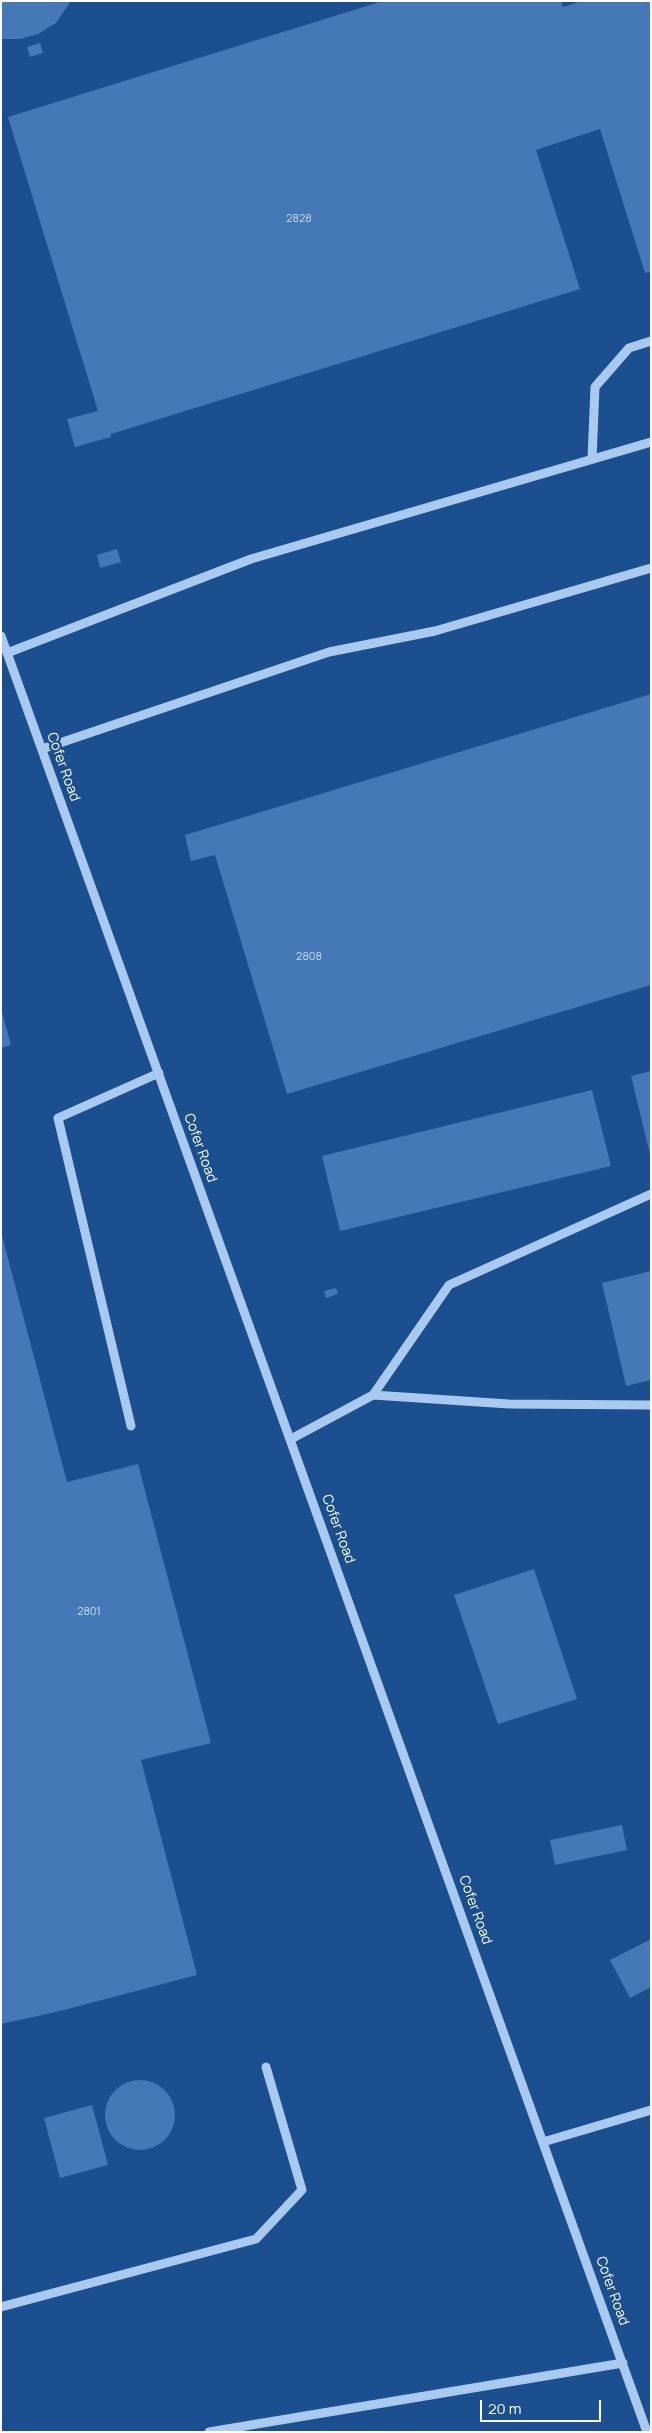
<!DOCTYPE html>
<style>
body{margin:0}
#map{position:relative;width:652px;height:2433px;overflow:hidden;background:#1b4f8f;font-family:Manrope,sans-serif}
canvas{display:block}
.frame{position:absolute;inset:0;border:2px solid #fff;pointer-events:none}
.scale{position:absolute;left:480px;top:2400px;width:121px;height:22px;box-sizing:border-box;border:2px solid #fff;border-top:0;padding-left:6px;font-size:15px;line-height:18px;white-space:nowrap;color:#fff;-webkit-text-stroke:4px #1b4f8f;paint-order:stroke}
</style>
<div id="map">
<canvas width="652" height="2433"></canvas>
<div class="frame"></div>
<div class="scale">20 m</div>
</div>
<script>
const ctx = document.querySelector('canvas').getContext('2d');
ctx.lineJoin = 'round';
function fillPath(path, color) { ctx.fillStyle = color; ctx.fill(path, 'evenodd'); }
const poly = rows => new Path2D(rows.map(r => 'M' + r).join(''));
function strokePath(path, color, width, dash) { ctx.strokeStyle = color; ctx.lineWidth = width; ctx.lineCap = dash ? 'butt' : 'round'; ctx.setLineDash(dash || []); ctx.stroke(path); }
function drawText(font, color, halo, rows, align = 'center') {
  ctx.font = font + ' Manrope,sans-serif'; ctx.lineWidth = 5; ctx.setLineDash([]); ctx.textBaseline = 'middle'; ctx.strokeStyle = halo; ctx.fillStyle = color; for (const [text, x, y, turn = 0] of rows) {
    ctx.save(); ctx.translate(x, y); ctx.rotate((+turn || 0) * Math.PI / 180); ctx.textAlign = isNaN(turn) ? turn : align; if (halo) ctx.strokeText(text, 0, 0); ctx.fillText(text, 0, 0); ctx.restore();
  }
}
fillPath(poly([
 [1,1,71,1,56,23,38,34,20,39,1,39],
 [383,1,561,1,563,7,582,1,651,1,651,272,645,273,600,129,536,150,580,289,111,434,111,437,75,447,67,419,98,411,8,117],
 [40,43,43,53,30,57,27,47],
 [117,549,121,562,100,568,97,555],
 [651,694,651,985,287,1094,215,855,191,861,185,835],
 [1,1009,11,1045,1,1048],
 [651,1071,651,1154,650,1154,631,1076],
 [592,1090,611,1166,340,1231,322,1156],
 [1,1232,67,1482,138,1464,211,1743,141,1760,197,1975,60,2011,1,2024],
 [651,1271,651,1380,626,1386,602,1283],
 [336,1288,338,1294,326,1298,324,1291],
 [534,1569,577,1699,498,1724,454,1595],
 [622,1825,627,1850,555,1865,550,1840],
 [651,1939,651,1987,630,1998,610,1960],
 '105 2115a35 35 0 1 1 70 0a35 35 0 1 1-70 0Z',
 [92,2105,108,2165,60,2178,44,2118]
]), '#4478b7');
strokePath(poly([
 [592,459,595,387,629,348,651,341],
 [1,636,647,2432],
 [7,653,251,559,651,442],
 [42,749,329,652,435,631,651,568],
 [373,1395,509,1404,651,1405],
 [131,1426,58,1118,159,1073],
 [291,1439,373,1395,449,1285,651,1194],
 [543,2142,651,2110],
 [1,2307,256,2239,302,2190,266,2067],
 [209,2432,623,2363]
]), '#a9c9ee', 9);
drawText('11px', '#d0dded', null, [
 ["2828",299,219],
 ["2808",309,957],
 ["2801",89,1612]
]);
drawText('14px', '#fff', '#1b4f8f', [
 ["Cofer Road",63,767,70],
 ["Cofer Road",200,1148,70],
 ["Cofer Road",338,1529,70],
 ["Cofer Road",475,1910,70],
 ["Cofer Road",612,2291,70]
]);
</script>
